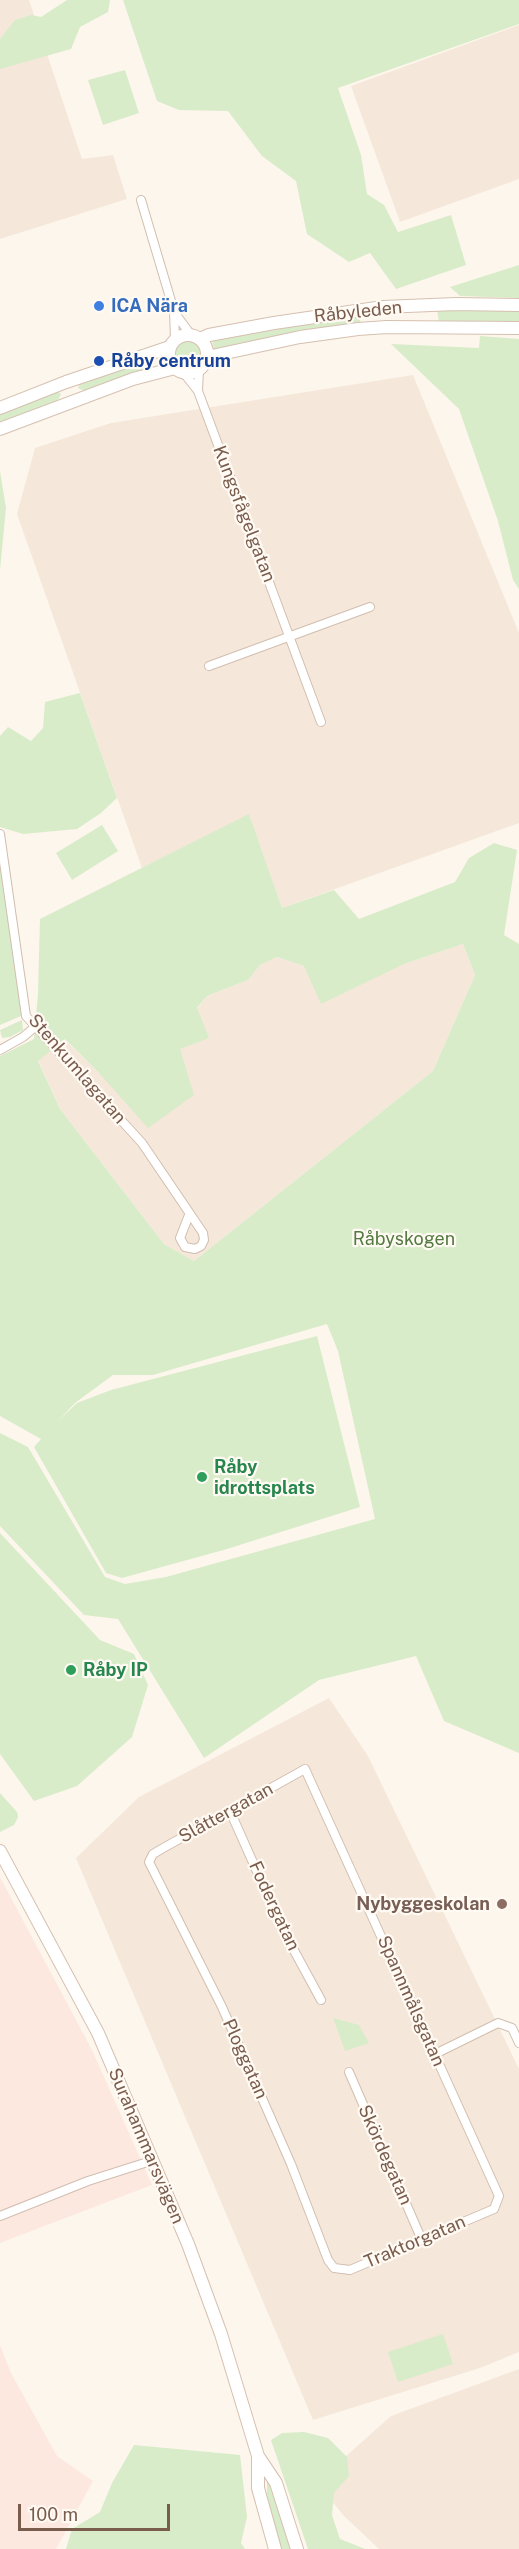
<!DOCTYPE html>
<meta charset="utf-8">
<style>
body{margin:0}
#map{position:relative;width:519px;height:2549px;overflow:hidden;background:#fdf6ec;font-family:"Public Sans",sans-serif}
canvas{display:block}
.scale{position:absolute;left:18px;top:2504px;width:152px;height:27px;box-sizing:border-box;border:3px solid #7a5c4d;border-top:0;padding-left:8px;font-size:18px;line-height:21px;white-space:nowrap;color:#7a5c4d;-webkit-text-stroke:4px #fffaf3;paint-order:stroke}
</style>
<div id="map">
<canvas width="519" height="2549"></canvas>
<div class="scale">100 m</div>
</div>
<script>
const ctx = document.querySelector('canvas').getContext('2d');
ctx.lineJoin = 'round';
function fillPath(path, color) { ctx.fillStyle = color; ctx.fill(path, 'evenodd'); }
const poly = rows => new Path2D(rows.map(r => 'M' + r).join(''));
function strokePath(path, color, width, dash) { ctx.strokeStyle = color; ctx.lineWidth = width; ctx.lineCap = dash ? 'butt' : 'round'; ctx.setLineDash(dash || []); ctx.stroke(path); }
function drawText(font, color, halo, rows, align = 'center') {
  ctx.font = font + ' "Public Sans",sans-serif'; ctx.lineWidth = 4.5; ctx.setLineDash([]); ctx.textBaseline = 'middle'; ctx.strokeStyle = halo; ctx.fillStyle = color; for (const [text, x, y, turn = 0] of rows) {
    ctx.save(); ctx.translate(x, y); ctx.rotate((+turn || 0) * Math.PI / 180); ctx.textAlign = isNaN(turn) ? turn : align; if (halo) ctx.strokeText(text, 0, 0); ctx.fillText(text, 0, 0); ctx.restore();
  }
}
fillPath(poly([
 [0,0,29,0,82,159,113,155,127,199,0,239],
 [519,25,519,179,400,222,351,86],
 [413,375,519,633,519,823,282,908,249,815,142,868,17,514,35,448,111,423],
 [463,944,475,975,433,1071,194,1261,164,1244,60,1109,38,1060,64,1039,100,1074,180,1049,197,1009,207,996,248,980,260,965,277,957,304,966,404,964],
 [329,1698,368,1756,519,2069,519,2352,480,2368,313,2420,76,1858,139,1797],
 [519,2369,519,2549,379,2549,344,2516,326,2494,335,2466,391,2416]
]), '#f5e8da');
fillPath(poly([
 [0,1877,92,2050,152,2185,0,2243],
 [0,2345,11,2373,57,2456,93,2481,56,2549,0,2549]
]), '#fde8e0');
fillPath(poly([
 [67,0,110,0,108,12,80,27,71,49,0,69,0,39,15,20,31,15,41,17],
 [123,0,519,0,519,24,338,88,361,155,367,194,384,205,398,232,451,215,466,265,396,289,370,253,349,262,307,234,296,181,262,156,228,111,179,110,157,101],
 [125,70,139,113,103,125,88,80],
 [519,265,519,298,460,296,450,287],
 [437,309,519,310,519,324,439,322],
 [359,314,361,325,214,351,212,340,265,328],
 [480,336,519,339,519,589,513,580,498,521,459,409,391,344,479,348],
 '174 354a14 14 0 1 1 28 0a14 14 0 1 1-28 0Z',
 [141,361,145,370,84,391,78,388,80,382],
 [56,390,61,394,58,400,0,423,0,412],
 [0,471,6,508,0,570],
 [80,693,117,798,101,813,77,829,23,834,0,827,0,736,8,727,31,741,43,728,45,702],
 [249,814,282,908,334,890,359,919,455,882,469,858,494,843,517,850,504,935,519,944,519,1753,444,1721,416,1656,319,1680,204,1758,118,1619,84,1615,0,1526,0,1433,28,1447,105,1577,125,1584,166,1577,375,1519,338,1351,327,1324,153,1375,113,1375,75,1403,58,1421,77,1403,111,1390,317,1336,360,1507,227,1549,122,1578,106,1573,34,1447,41,1439,0,1416,0,1056,34,1039,38,994,40,919],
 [463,944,475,975,433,1071,194,1261,164,1244,60,1109,38,1061,65,1039,100,1074,148,1128,194,1095,180,1049,209,1038,197,1008,207,996,248,980,260,965,277,957,304,966,321,1004,404,964],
 [102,825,118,851,72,880,56,853],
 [0,857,21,991,21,1016,0,1025],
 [22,1020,23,1030,10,1037,2,1038,0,1030],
 [0,1533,100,1640,134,1654,148,1685,132,1737,77,1786,34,1801,0,1754],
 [0,1793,17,1812,18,1817,14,1825,0,1832],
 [333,2018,359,2025,369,2043,345,2051],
 [443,2334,453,2364,398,2382,388,2352],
 [304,2432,328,2438,347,2457,349,2476,334,2493,332,2515,340,2539,365,2549,308,2549,271,2440,282,2433],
 [134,2445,240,2455,247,2517,241,2543,245,2549,66,2549,72,2529,100,2512,112,2483],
 [267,2478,291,2549,281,2549,267,2494]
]), '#d8ecc9');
const minor = poly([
 [141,200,174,311,175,340],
 [174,312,191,335],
 [183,372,198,391,321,722],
 [198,391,199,369],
 [209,666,370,607],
 [0,834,26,1016,142,1143,203,1233,204,1240,201,1246,195,1249,185,1247,180,1238,189,1215],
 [0,1050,23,1037,35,1027],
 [305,1769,499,2196,494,2209,350,2270,334,2268,328,2260,291,2164,222,2007,149,1862,153,1854,165,1847,305,1769],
 [230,1811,284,1932,321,2000],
 [435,2054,498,2023,512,2028,519,2043],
 [349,2072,421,2238],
 [0,2216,88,2181,154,2160]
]);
const secondary = poly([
 '169 354a19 19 0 1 1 38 0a19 19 0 1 1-38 0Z',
 [200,339,209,335,274,323,383,307,456,304,519,305],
 [207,357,300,337,358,329,387,327,519,328],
 [0,408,66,382,170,347],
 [0,429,133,379,175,368],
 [0,1851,98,2033,188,2244,221,2334,258,2456,258,2488,275,2549],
 [258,2456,276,2483,297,2549]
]);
strokePath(minor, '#d1beb0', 10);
strokePath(secondary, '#d6c0b0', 14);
strokePath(minor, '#fff', 8);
strokePath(secondary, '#fff', 12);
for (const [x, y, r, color] of [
 [99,306,6,"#3f7fe0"],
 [99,361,6,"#1a4fb4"],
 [202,1477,6,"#2e9e5b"],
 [71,1670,6,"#2e9e5b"],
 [502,1904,6,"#8d6e63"]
]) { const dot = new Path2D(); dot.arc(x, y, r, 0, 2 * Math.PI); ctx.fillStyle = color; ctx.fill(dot); strokePath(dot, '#fffaf3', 2); }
drawText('bold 18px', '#366cbe', '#fffaf3', [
 ["ICA Nära",111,306]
], 'left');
drawText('18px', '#7a5c4d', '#fffaf3', [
 ["Råbyleden",358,312,-6],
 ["Kungsfågelgatan",244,514,69],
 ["Stenkumlagatan",77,1069,49],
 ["Slåttergatan",226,1813,-29],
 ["Fodergatan",274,1906,65],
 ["Spannmålsgatan",411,2001,66],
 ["Ploggatan",245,2059,66],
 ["Surahammarsvägen",146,2146,67],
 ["Skördegatan",385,2155,66],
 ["Traktorgatan",415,2242,-23]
]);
drawText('bold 18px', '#164399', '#fffaf3', [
 ["Råby centrum",111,361]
], 'left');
drawText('18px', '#537a41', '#fffaf3', [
 ["Råbyskogen",404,1239]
]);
drawText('bold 18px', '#27864d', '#fffaf3', [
 ["Råby",214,1467],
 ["idrottsplats",214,1488],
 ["Råby IP",83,1670]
], 'left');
drawText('bold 18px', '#785e54', '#fffaf3', [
 ["Nybyggeskolan",490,1904]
], 'right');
</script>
